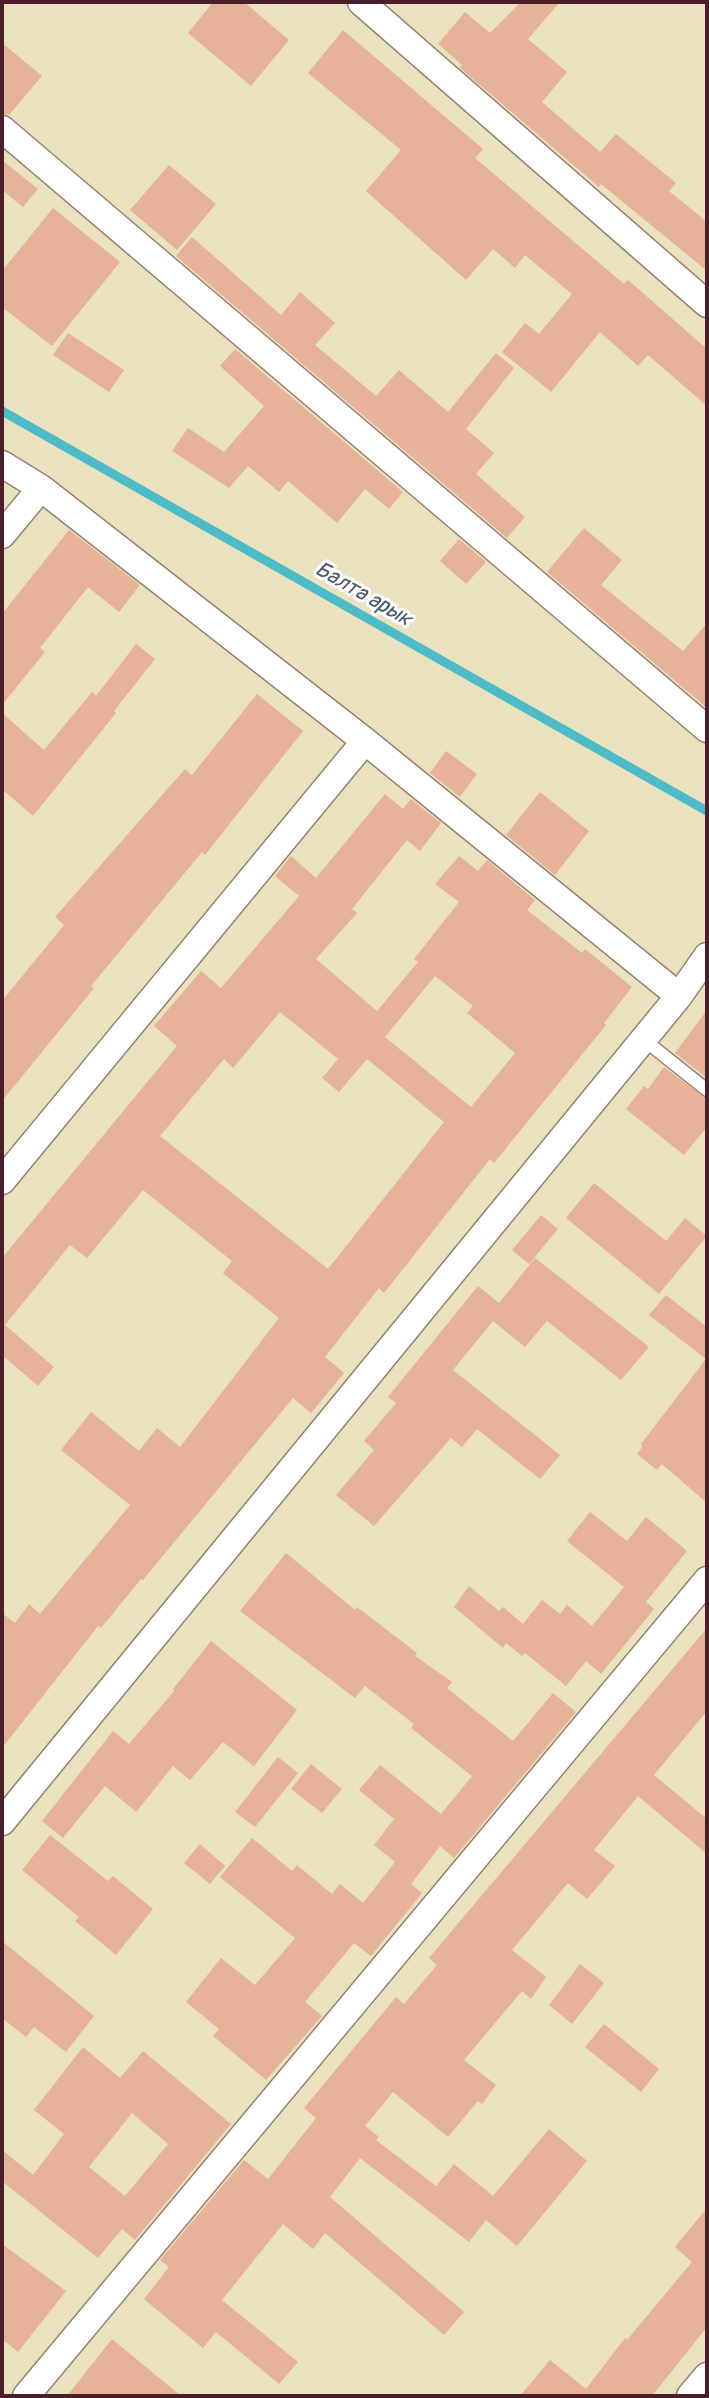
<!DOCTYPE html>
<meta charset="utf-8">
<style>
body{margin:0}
#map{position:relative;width:709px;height:2398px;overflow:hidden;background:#eae1be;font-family:Pangolin,sans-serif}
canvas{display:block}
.frame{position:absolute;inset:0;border:4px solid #4a1f2b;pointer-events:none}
</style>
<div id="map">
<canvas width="709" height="2398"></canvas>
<div class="frame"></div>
</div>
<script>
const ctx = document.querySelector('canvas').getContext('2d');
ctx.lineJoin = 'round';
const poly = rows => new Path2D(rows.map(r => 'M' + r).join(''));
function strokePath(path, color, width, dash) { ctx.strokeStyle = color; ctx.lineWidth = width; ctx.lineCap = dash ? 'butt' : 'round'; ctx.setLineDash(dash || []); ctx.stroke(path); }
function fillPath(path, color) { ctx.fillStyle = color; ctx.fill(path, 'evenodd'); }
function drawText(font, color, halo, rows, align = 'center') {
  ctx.font = font + ' Pangolin,sans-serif'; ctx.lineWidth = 6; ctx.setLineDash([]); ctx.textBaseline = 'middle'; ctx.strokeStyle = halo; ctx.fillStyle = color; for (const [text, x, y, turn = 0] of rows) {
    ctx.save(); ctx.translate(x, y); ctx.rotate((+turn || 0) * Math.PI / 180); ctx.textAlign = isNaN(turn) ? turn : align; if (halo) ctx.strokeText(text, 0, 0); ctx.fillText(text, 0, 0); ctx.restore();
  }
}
strokePath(poly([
 [2,411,707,811]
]), '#4ebbc8', 9);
fillPath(poly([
 [213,2,244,2,289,40,251,86,188,33],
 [521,2,560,2,528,39,567,72,542,102,600,152,616,134,676,183,669,191,707,222,707,271,601,184,599,187,460,68,462,65,438,44,465,12,490,33],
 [343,30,483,149,475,158,624,284,628,280,707,349,707,406,648,355,638,366,600,332,551,392,502,352,525,323,539,334,572,294,525,255,515,268,493,249,466,280,366,191,401,150,308,73],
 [2,43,42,76,9,115,2,113],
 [2,160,38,189,23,207,2,190],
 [169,165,216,204,177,250,130,210],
 [53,208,120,262,52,346,2,307,2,271],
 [192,237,281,315,300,292,335,323,315,345,376,396,399,370,448,412,496,353,514,368,466,429,494,453,476,474,525,517,507,538,176,256],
 [68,333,124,370,109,392,53,355],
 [235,349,403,492,389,509,365,489,337,523,288,481,279,492,248,466,229,488,172,451,188,428,224,452,264,406,220,366],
 [584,528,622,560,601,585,683,651,707,623,707,708,547,572],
 [69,530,140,585,119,612,88,587,40,648,45,652,2,705,2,614],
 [459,539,486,562,466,584,440,561],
 [136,644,155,659,114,711,116,713,33,816,2,789,2,713,44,750,92,692,96,696],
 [257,694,303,731,205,855,202,852,91,986,94,988,2,1101,2,1001,64,925,55,917,185,769,192,775],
 [446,751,477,774,460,797,430,773],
 [540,792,589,831,555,875,506,835],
 [385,794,403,809,411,799,441,823,420,851,407,840,352,909,357,913,316,959,377,1011,418,962,414,959,459,902,435,884,459,856,478,871,487,860,535,900,527,910,582,953,585,949,632,987,604,1023,606,1025,494,1163,490,1159,384,1293,379,1288,325,1357,344,1373,311,1413,293,1398,143,1580,141,1579,101,1628,98,1626,2,1748,2,1613,15,1623,29,1604,40,1614,130,1505,61,1450,91,1412,139,1451,157,1428,180,1447,279,1318,223,1273,232,1261,143,1190,87,1258,70,1245,5,1325,54,1367,38,1386,2,1355,2,1258,177,1046,154,1026,201,971,221,988,299,896,275,876,291,856,316,878],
 [435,976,473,1006,467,1013,515,1053,471,1107,385,1037],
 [280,1012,338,1059,322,1078,339,1092,367,1059,444,1122,328,1269,160,1136,224,1059,233,1068],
 [707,1010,707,1078,675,1053],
 [664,1067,707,1099,707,1127,684,1155,626,1109,644,1086,648,1089],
 [594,1183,666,1241,685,1218,707,1236,659,1294,566,1218],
 [541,1215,558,1229,529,1264,512,1250],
 [535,1258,649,1347,621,1380,547,1321,525,1347,493,1321,453,1370,560,1455,540,1479,477,1429,462,1447,451,1438,374,1526,336,1495,374,1450,364,1441,396,1403,388,1397,478,1286,499,1303],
 [666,1295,707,1327,707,1503,662,1464,657,1470,637,1454,643,1446,641,1444,706,1359,649,1315],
 [590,1512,627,1541,646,1517,687,1551,646,1602,654,1609,601,1674,586,1661,566,1686,525,1653,522,1656,506,1643,503,1648,454,1607,469,1586,499,1611,503,1607,523,1624,542,1600,560,1614,567,1605,592,1626,624,1587,567,1541],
 [286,1553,355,1610,357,1607,417,1653,415,1656,452,1682,447,1688,513,1741,553,1693,576,1712,454,1858,440,1846,411,1884,422,1893,371,1956,354,1943,305,2002,322,2016,266,2080,213,2036,219,2029,186,2002,221,1958,255,1985,295,1938,220,1877,252,1838,292,1871,297,1865,332,1894,340,1884,363,1903,395,1862,374,1845,394,1819,359,1790,380,1765,441,1814,472,1776,411,1728,414,1724,365,1686,355,1698,240,1611],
 [707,1628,707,1711,654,1775,707,1819,707,1854,638,1796,594,1850,615,1866,587,1899,568,1883,512,1950,546,1977,531,1999,522,1991,464,2060,496,2085,482,2104,478,2101,448,2137,393,2092,365,2126,379,2137,376,2140,436,2186,454,2164,493,2196,549,2129,587,2161,517,2246,486,2220,469,2242,360,2158,330,2197,464,2312,444,2335,325,2233,313,2249,283,2224,222,2300,298,2362,279,2384,216,2332,203,2348,144,2299,169,2267,160,2260,244,2160,268,2179,316,2118,304,2108,396,1997,404,2004,437,1965,429,1958],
 [211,1641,297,1710,254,1766,223,1742,190,1780,173,1766,136,1812,105,1786,63,1838,42,1821,113,1731,129,1744,174,1691,173,1689],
 [278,1757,298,1773,255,1827,235,1812],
 [311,1764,342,1789,322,1813,291,1789],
 [50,1835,108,1881,113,1876,153,1909,116,1955,75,1921,79,1917,22,1870],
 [200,1844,225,1866,210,1884,184,1863],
 [2,1941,94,2016,66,2052,34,2027,26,2037,2,2018],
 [580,1964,604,1983,572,2024,549,2005],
 [604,2024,659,2069,641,2092,585,2047],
 [83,2047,120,2078,143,2051,231,2124,135,2240,122,2229,98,2258,2,2181,2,2150,33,2175,64,2134,34,2110],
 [132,2113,168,2144,125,2196,89,2167],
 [707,2208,707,2327,652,2396,520,2396,550,2360,586,2389,625,2338,627,2340,692,2262,675,2247],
 [2,2244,66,2291,18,2352,2,2339],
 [112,2339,181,2396,67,2396]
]), '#e6b298');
const service = poly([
 [643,1039,707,1090]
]);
const minor = poly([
 [361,2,707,304],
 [2,129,707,729],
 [2,464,41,488,365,741,679,996],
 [2,535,41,488],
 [2,1181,365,741],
 [2,1822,679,996,707,956],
 [26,2396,707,1580],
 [690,2396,707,2376]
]);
strokePath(service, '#9a8074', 15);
strokePath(minor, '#9a8074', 29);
strokePath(service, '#fff', 12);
strokePath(minor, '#fff', 26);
drawText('italic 22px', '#4c5d6a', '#fff', [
 ["Балта арык",363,595,30]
]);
</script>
